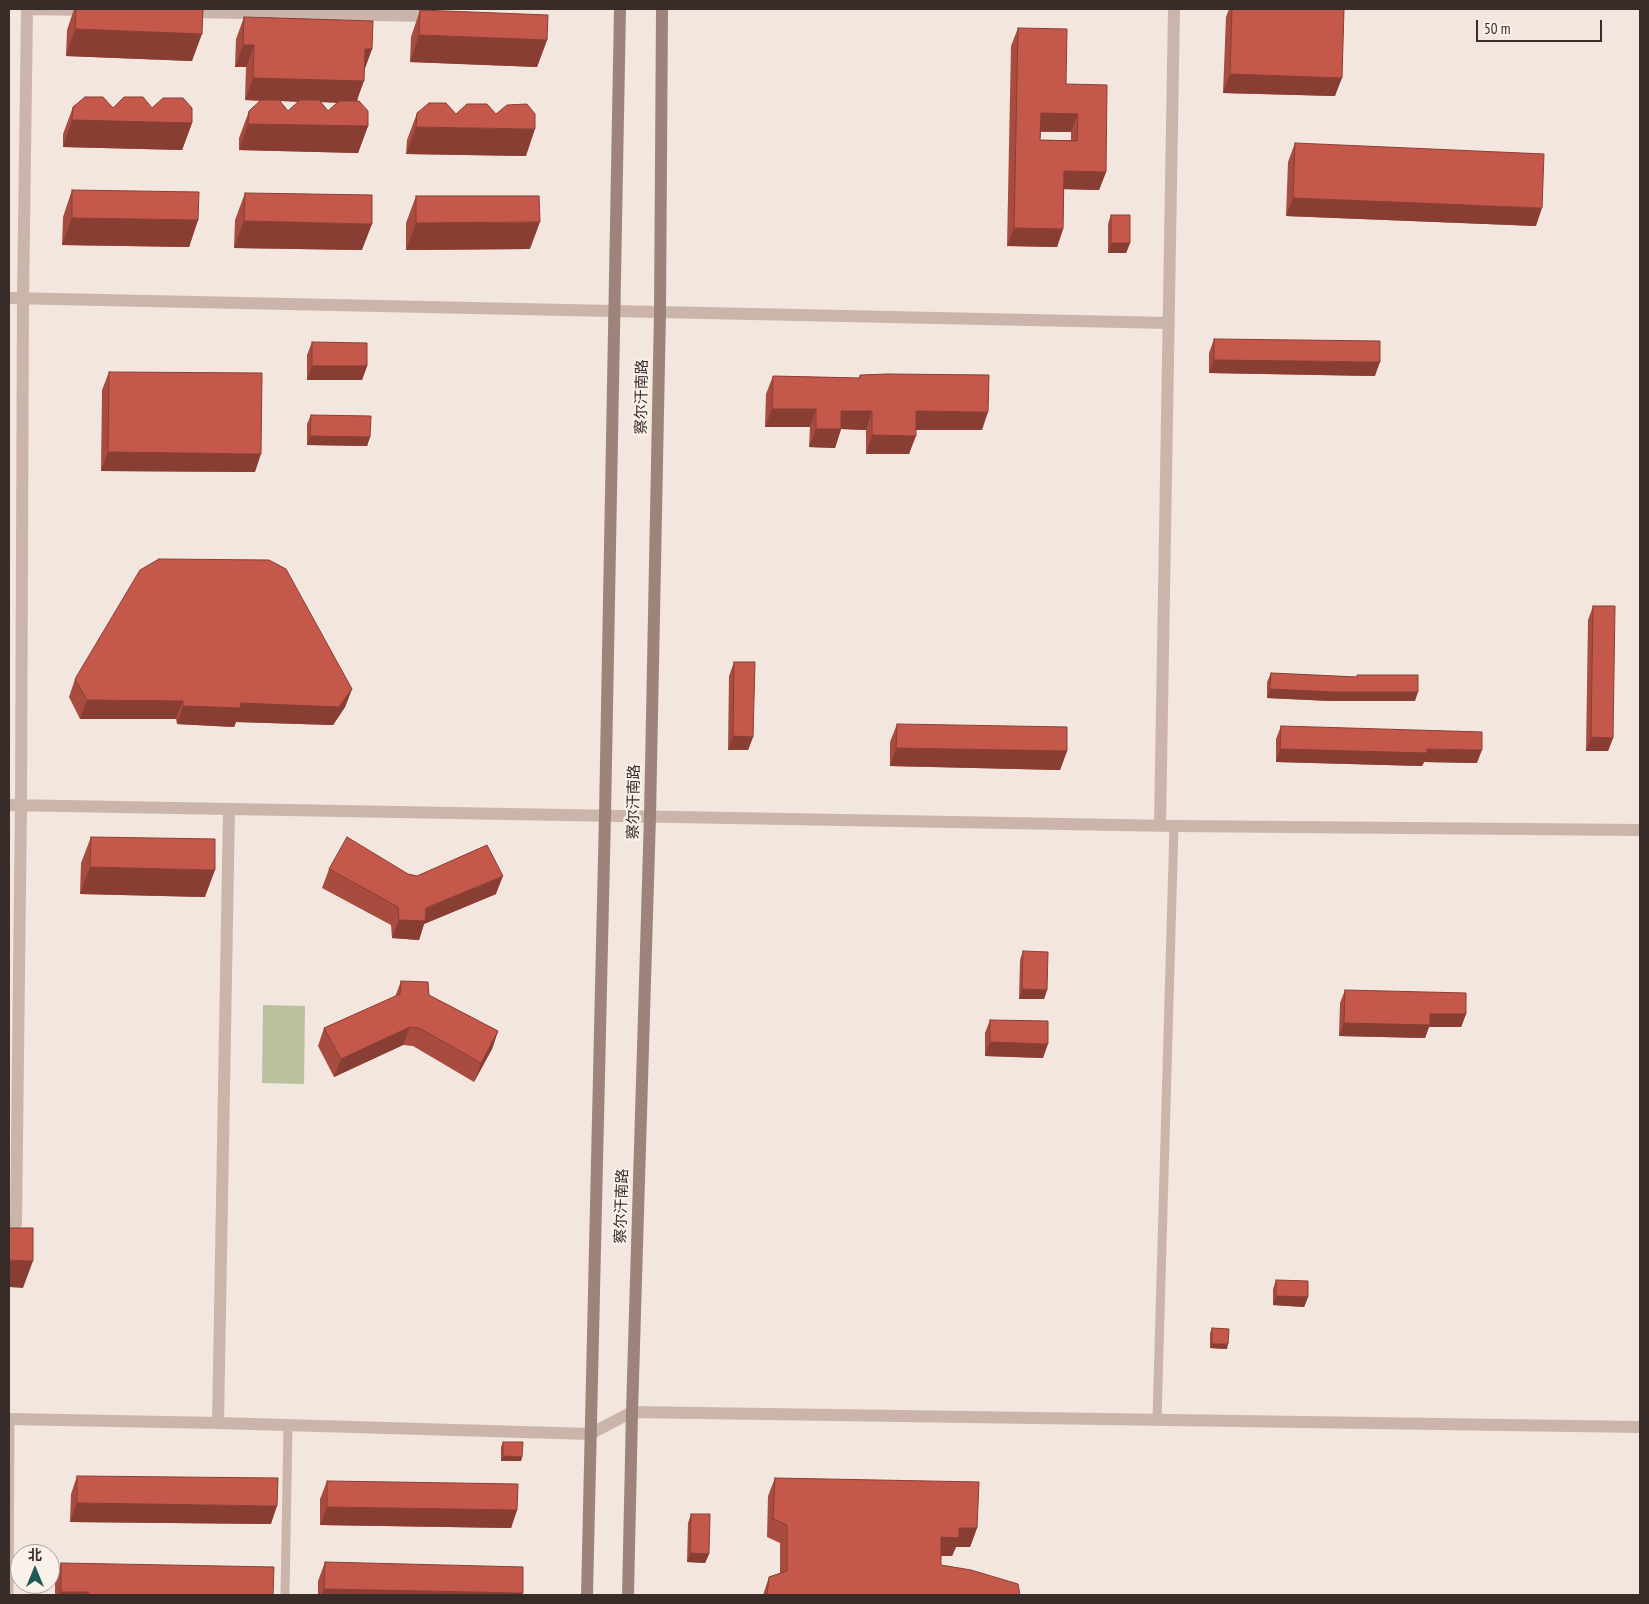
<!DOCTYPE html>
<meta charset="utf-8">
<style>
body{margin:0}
#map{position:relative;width:1649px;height:1604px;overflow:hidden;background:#f2e6de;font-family:"PT Sans Narrow","Noto Sans SC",sans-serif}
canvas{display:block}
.frame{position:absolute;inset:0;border:10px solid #382c29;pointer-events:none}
.north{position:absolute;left:10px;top:1544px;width:50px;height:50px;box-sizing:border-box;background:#faf1eb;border:1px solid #aca29d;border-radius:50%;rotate:0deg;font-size:14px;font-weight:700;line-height:20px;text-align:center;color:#382c29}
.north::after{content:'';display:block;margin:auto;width:18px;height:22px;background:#1f5955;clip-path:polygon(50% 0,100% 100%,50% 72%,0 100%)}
.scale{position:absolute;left:1476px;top:20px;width:126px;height:22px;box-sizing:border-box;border:2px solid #382c29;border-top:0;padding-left:6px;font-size:15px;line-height:18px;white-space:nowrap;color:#382c29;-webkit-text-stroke:4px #faf1eb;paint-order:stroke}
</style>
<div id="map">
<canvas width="1649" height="1604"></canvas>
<div class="frame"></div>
<div class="north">北</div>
<div class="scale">50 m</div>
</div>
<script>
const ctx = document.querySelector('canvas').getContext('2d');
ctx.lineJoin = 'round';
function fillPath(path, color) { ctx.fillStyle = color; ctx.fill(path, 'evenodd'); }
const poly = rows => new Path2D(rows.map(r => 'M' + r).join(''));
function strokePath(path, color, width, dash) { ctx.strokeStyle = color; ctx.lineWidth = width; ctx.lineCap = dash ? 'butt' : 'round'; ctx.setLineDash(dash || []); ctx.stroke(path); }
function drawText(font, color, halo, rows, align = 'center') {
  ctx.font = font + ' "PT Sans Narrow","Noto Sans SC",sans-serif'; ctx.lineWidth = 4.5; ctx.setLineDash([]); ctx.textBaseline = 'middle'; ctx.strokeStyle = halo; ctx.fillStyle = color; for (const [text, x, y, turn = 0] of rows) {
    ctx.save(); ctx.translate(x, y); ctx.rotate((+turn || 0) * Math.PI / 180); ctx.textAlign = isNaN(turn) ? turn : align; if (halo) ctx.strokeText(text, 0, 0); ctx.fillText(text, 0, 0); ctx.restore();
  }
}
fillPath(poly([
 [263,1005,305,1006,304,1084,262,1083]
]), '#bac19e');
strokePath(poly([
 [1157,1419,1174,826],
 [9,1595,10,1419],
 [285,1595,288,1425]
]), '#cbb5aa', 9);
strokePath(poly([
 [27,9,89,10],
 [187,12,434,16],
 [9,298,1169,323],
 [9,805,1174,826,1640,830],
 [1160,825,1174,9],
 [9,1224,16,1224,21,806,23,300,27,9],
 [9,1419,218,1423,590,1434,632,1412,1640,1427],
 [218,1423,229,809]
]), '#cbb5aa', 12);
strokePath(poly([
 [587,1595,605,815,620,9],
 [628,1595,632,1412,650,816,660,312,662,9]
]), '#9e837b', 12);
fillPath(poly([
 [74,9,203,9,192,61,66,56,67,30],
 [1229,9,1344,9,1335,96,1223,93,1226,17],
 [420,10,547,40,537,67,410,62,411,37],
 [244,17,372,49,365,68,357,101,368,126,358,153,239,150,239,138,249,111,260,101,245,100,246,67,235,67,236,39],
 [280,101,298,102,288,111],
 [321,102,337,103,328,111],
 [1018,28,1066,84,1106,172,1099,190,1064,189,1063,229,1057,247,1007,246,1011,46],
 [1041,132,1071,132,1071,140,1040,140],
 [73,107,113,108,152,108,192,123,182,150,63,147,63,134],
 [417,113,526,156,406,154,407,140],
 [1295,143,1536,226,1286,216,1288,162],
 [72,190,198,220,189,247,62,245,63,217],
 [245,193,362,250,234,248,235,220],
 [416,196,530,249,406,250,406,223],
 [1111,215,1130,243,1126,253,1108,253,1108,224],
 [1214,339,1375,376,1209,373,1209,353],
 [312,342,367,366,362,380,307,380,307,355],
 [109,372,255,472,101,471,102,390],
 [860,375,982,430,916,430,909,454,866,454,866,430,841,429,835,448,809,447,810,427,765,427,766,394,773,376,859,378],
 [311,415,370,437,367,446,307,445,307,424],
 [1593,606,1613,738,1608,751,1586,751,1588,620],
 [734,662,753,737,748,750,728,750,729,676],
 [1271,673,1357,677,1357,675,1415,701,1331,701,1267,698,1267,682],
 [75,679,352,689,345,707,333,725,236,722,234,727,177,724,176,719,80,719,69,697],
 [897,724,1067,751,1060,770,890,766,890,742],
 [1281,726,1477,763,1424,762,1422,766,1276,762,1276,739],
 [91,837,205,897,80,894,81,863],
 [329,869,408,874,496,894,424,924,419,940,392,938,391,925,322,888],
 [1023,951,1047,990,1044,999,1019,999,1020,960],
 [401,981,498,1031,492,1049,474,1082,413,1046,403,1045,334,1077,318,1046,324,1028,395,997],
 [1345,990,1466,1014,1461,1027,1429,1027,1425,1038,1339,1036,1340,1003],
 [990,1020,1043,1058,985,1056,985,1033],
 [1276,1280,1308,1297,1304,1307,1273,1305,1273,1289],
 [1212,1328,1227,1349,1210,1348,1210,1333],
 [503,1442,522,1457,521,1461,501,1461,501,1447],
 [77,1476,271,1524,70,1522,71,1494],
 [775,1478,977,1528,970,1547,956,1547,952,1556,941,1556,941,1565,1020,1595,763,1595,769,1577,780,1573,780,1543,767,1537,768,1496],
 [327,1481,517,1510,511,1528,320,1525,320,1499],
 [691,1514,709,1554,705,1563,687,1562,688,1523],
 [325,1562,522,1595,318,1595,318,1581],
 [61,1563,273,1595,55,1595,55,1580]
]), '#a94c40');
fillPath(poly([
 [75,29,202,34,192,61,66,56],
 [419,35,547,40,537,67,410,62],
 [243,45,254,45,246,67,235,67],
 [365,49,372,49,364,71],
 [1230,74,1342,78,1335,96,1223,93],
 [253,78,364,81,356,103,245,100],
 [1041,113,1078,114,1071,132,1034,131],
 [72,120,192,123,182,150,63,147],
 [248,124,368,126,358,153,239,150],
 [416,127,535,129,526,156,406,154],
 [1064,171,1106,172,1099,190,1058,189],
 [1293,198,1542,208,1536,226,1286,216],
 [72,218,198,220,189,247,62,245],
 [244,221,372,224,362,250,234,248],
 [540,222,530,249,406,250,416,223],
 [1014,228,1063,229,1057,247,1007,246],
 [1111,243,1130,243,1126,253,1108,253],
 [1214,360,1380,362,1375,376,1209,373],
 [312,366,367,366,362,380,307,380],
 [772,409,816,409,810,427,765,427],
 [841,411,872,411,866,430,841,429,835,448,809,447,816,429],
 [916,411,988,412,982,430,910,430],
 [872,435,916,436,909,454,866,454],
 [310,436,370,437,367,446,307,445],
 [108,452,261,454,255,472,101,471],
 [352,689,345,707,333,725,236,722,234,727,177,724,183,706,240,703],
 [1270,689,1418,692,1415,701,1331,701,1267,698],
 [87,700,183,701,176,719,80,719],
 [733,736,753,737,748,750,728,750],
 [1591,737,1613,738,1608,751,1586,751],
 [896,748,1067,751,1060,770,890,766],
 [1280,749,1427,749,1482,750,1477,763,1424,762,1422,766,1276,762],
 [90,867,215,870,205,897,80,894],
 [503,876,496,894,424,924,419,940,392,938,399,920],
 [1022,989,1047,990,1044,999,1019,999],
 [1430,1014,1466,1014,1461,1027,1429,1027,1425,1038,1339,1036,1344,1023],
 [410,1027,403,1045,334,1077,341,1059],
 [498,1031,492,1049,474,1082,481,1063],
 [990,1042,1048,1044,1043,1058,985,1056],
 [9,1260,33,1261,23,1288,9,1287],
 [1276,1296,1308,1297,1304,1307,1273,1305],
 [1212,1344,1228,1344,1227,1349,1210,1348],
 [503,1456,522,1457,521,1461,501,1461],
 [77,1503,277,1506,271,1524,70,1522],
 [327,1507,517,1510,511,1528,320,1525],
 [959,1528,977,1528,970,1547,956,1547,952,1556,934,1556,941,1537],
 [690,1553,709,1554,705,1563,687,1562],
 [324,1589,523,1593,522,1595,322,1595],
 [61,1592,89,1592,87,1595,59,1595]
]), '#893e34');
const building = poly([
 [76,9,203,9,202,34,75,29,76,9],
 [1232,9,1344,9,1342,78,1230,74,1232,9],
 [420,10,548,15,547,40,419,35,420,10],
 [244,17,373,21,372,49,365,49,364,81,253,78,254,45,243,45,244,17],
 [1018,28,1067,29,1066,84,1107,85,1106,172,1064,171,1063,229,1014,228,1018,28],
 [1041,113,1078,114,1077,141,1040,140,1041,113],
 [85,97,103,97,113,108,124,97,143,97,152,108,163,98,183,98,192,108,192,123,72,120,73,107,85,97],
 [261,100,279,100,288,111,300,100,319,100,328,111,339,101,359,101,368,111,368,126,248,124,249,111,261,100],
 [429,103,446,103,456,114,467,104,487,104,496,114,507,105,527,104,535,114,535,129,416,127,417,113,429,103],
 [1295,143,1544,154,1542,208,1293,198,1295,143],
 [72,190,199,192,198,220,72,218,72,190],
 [245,193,372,195,372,224,244,221,245,193],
 [416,196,539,196,540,222,416,223,416,196],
 [1111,215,1130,215,1130,243,1111,243,1111,215],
 [1214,339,1380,341,1380,362,1214,360,1214,339],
 [312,342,367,343,367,366,312,366,312,342],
 [109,372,262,373,261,454,108,452,109,372],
 [888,374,989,375,988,412,916,411,916,436,872,435,872,411,841,411,841,429,816,429,816,409,772,409,773,376,860,378,860,375,888,374],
 [311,415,371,416,370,437,310,436,311,415],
 [159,559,269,560,286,569,352,689,339,707,240,703,241,708,183,706,183,701,87,700,75,679,140,570,159,559],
 [1593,606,1615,606,1613,738,1591,737,1593,606],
 [734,662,755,662,753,737,733,736,734,662],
 [1271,673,1357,677,1357,675,1418,675,1418,692,1334,692,1270,689,1271,673],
 [897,724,1067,727,1067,751,896,748,897,724],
 [1281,726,1482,732,1482,750,1427,749,1427,753,1280,749,1281,726],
 [91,837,215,839,215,870,90,867,91,837],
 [347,837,408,874,417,876,487,845,503,876,426,908,425,921,399,920,398,907,329,869,347,837],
 [1023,951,1048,952,1047,990,1022,989,1023,951],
 [401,981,428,982,429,995,498,1031,481,1063,419,1028,410,1027,341,1059,324,1028,400,994,401,981],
 [1345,990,1466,993,1466,1014,1430,1014,1430,1025,1344,1023,1345,990],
 [990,1020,1048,1021,1048,1044,990,1042,990,1020],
 [9,1228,33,1228,33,1261,9,1260,9,1228],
 [1276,1280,1308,1281,1308,1297,1276,1296,1276,1280],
 [1212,1328,1229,1329,1228,1344,1212,1344,1212,1328],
 [503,1442,523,1442,522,1457,503,1456,503,1442],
 [77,1476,278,1478,277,1506,77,1503,77,1476],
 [775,1478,979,1482,977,1528,959,1528,959,1538,941,1537,941,1565,971,1570,1018,1584,1020,1595,767,1595,769,1577,787,1571,787,1525,773,1519,775,1478],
 [327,1481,518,1484,517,1510,327,1507,327,1481],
 [691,1514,710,1514,709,1554,690,1553,691,1514],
 [325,1562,523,1567,523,1593,324,1589,325,1562],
 [61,1563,274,1567,273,1595,89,1595,89,1592,61,1592,61,1563]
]);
fillPath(building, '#c4584b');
strokePath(building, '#893e34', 1);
drawText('15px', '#382c29', '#faf1eb', [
 ["察尔汗南路",642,397,-89],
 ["察尔汗南路",634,802,-89],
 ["察尔汗南路",622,1206,-88]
]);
</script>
